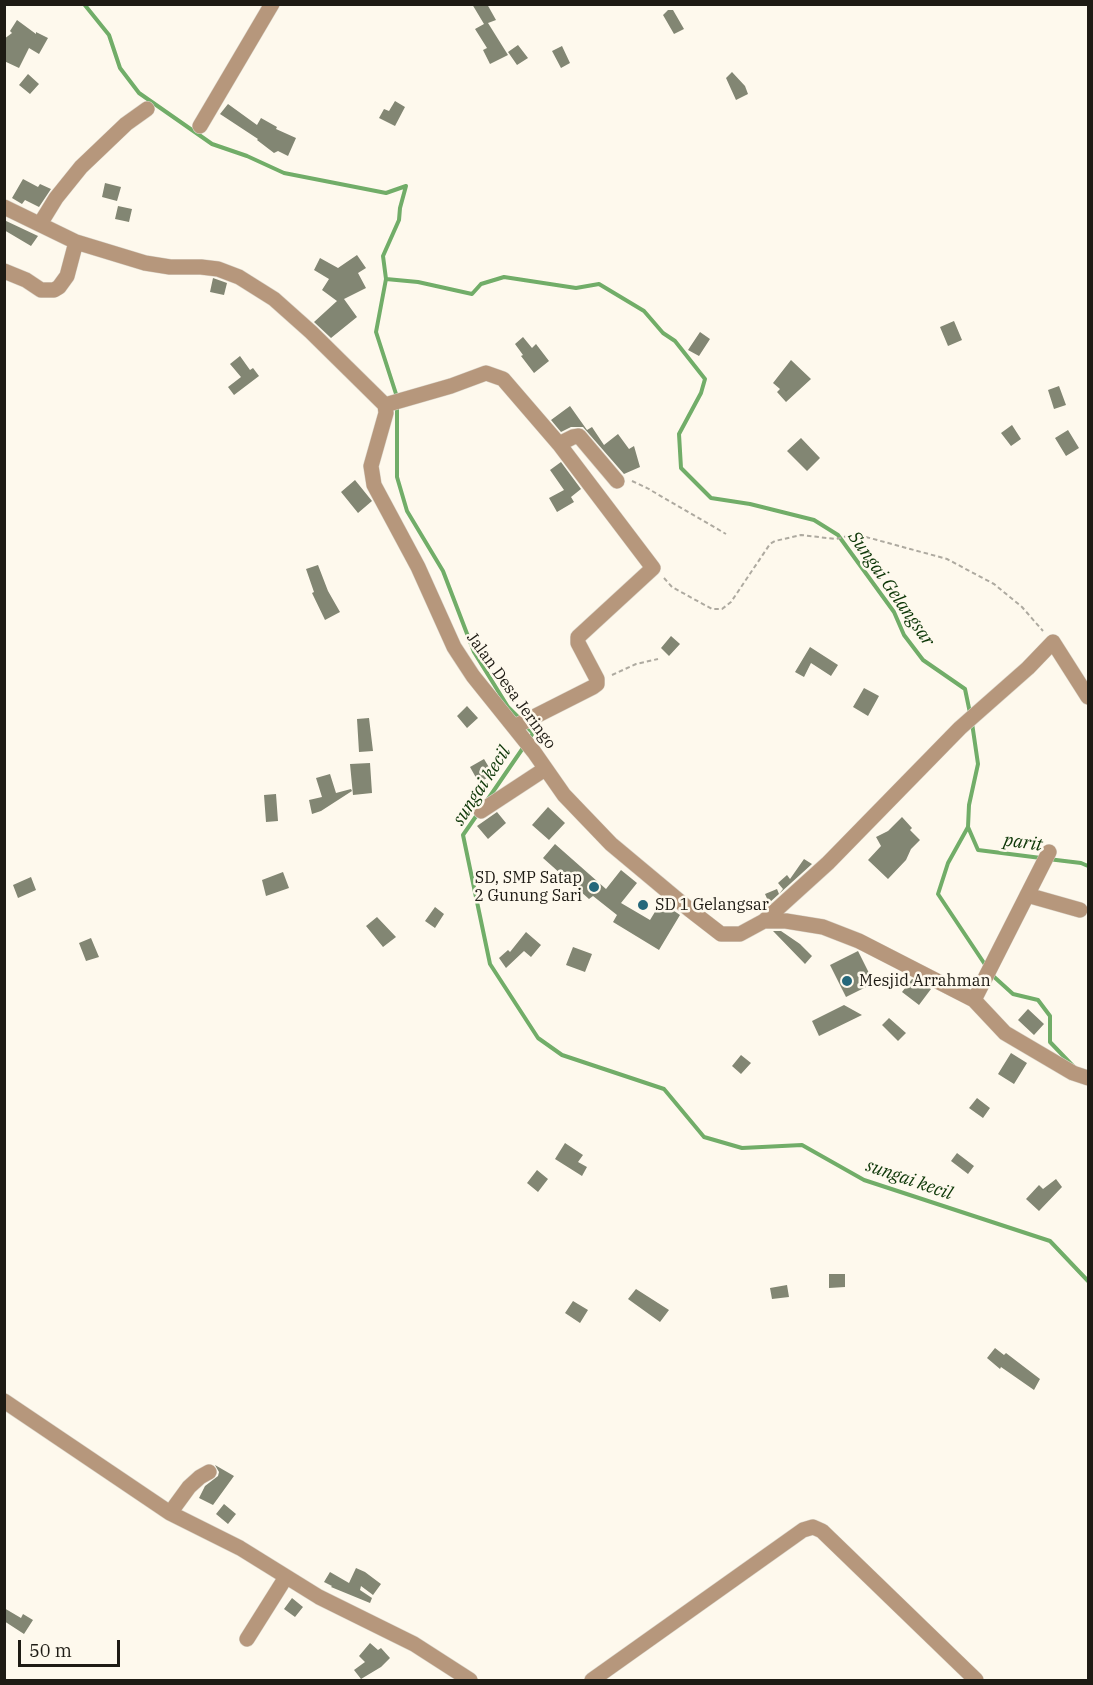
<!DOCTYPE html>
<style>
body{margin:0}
#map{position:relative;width:1093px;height:1685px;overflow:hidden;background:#fef9ed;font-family:"IBM Plex Serif",serif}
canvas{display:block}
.frame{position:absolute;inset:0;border:6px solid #1e1b14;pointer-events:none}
.scale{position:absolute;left:18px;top:1640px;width:102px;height:27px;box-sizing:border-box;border:3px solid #1e1b14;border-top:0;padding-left:8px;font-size:18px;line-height:21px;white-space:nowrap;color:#1e1b14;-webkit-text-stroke:4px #fef9ed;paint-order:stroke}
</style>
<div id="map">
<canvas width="1093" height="1685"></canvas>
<div class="frame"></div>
<div class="scale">50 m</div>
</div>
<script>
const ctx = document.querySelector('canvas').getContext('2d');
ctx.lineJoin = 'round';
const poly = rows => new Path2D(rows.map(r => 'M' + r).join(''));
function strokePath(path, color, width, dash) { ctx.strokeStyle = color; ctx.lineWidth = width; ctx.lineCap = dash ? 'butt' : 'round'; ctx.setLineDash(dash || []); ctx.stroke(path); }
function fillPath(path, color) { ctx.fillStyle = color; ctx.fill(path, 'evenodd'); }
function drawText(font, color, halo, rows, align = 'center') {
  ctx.font = font + ' "IBM Plex Serif",serif'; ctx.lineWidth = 5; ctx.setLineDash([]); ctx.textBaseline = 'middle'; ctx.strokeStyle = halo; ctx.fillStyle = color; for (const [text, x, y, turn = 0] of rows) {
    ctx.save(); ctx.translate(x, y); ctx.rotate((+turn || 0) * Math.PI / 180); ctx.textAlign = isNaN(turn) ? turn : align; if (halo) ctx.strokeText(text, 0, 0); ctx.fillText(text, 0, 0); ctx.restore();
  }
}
strokePath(poly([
 [84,4,109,35,120,68,139,93,212,144,247,156,284,173,386,193,406,186,400,208,399,220,383,256,386,279,418,282,472,294,481,284,504,277,576,288,599,284,644,311,663,333,675,341,705,379,701,393,679,434,681,468,711,498,750,504,814,520,838,535,894,612,904,635,923,660,965,689,970,713],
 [386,279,376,332,397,397],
 [397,404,397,477,407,511,443,571,474,652,508,707,520,719],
 [972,723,978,764,969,805,968,827,948,863,938,894,986,966],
 [525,725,533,733,529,739],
 [488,799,525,745],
 [479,812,463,835,490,964,538,1038,562,1055,664,1089,704,1137,742,1148,802,1145,864,1180,1050,1241,1088,1281],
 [968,827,978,850,1041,858],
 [1048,859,1081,863,1088,866],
 [992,975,1013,994,1038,1000,1050,1016,1050,1042,1073,1066]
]), '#71ad68', 4);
fillPath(poly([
 [472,4,487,4,496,20,488,23,508,55,490,64,483,50,487,48,475,29,484,24],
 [668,10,673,10,684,29,674,34,663,15],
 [17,20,36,34,36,32,48,38,39,54,29,48,19,68,4,61,4,39,12,33,10,31],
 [518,45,528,58,517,65,508,52],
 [562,46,570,63,561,68,552,51],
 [732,72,745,86,748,94,736,100,726,78],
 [28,74,39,84,30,94,19,85],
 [395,101,405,107,395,126,379,118,384,109,389,111],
 [228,104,257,125,261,118,277,127,276,129,296,138,288,156,278,151,274,153,257,140,258,139,220,114],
 [23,179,38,187,40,184,51,189,39,207,25,200,22,204,12,198],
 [105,183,121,187,117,201,102,197],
 [118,206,132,209,129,222,115,219],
 [4,220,38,236,31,246,4,230],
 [357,255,366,268,358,273,366,288,344,299,357,317,331,338,314,322,337,301,322,290,329,279,314,270,320,258,338,268],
 [213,278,227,283,224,295,210,292],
 [954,321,962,340,948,346,940,327],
 [700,332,710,339,699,356,688,350],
 [523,337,532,348,536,344,549,361,534,373,521,356,523,355,515,344],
 [240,356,250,370,253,368,259,376,234,395,228,387,241,377,230,364],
 [791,360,811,379,786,402,777,392,780,389,773,383],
 [1059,386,1066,405,1054,409,1048,390],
 [570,406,587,430,592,427,604,445,618,434,629,449,634,446,640,467,624,474,583,427,571,427,561,432,551,420],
 [1012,425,1021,439,1011,446,1001,433],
 [1068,430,1079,448,1066,456,1055,438],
 [801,438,820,458,807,471,787,451],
 [561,462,581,489,571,497,574,502,557,512,549,498,564,490,550,470],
 [355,480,372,501,358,513,341,492],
 [318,565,328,591,340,612,325,620,312,593,314,592,306,569],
 [671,636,680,644,669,656,661,648],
 [810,647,838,665,831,676,811,663,804,677,795,672],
 [864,688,879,696,868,716,853,707],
 [467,706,478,718,467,728,457,716],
 [369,718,373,751,359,752,357,719],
 [484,759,493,774,479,783,470,767],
 [370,763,372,793,353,795,350,764],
 [330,774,336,793,351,789,352,791,321,811,312,814,309,800,322,797,316,778],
 [276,794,278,821,266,822,264,795],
 [548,807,565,823,549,840,532,825],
 [497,812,506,823,488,839,477,826],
 [902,817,912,828,910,830,920,840,911,849,906,860,888,879,868,860,881,846,876,837,888,831],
 [555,844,606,889,621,870,637,883,621,903,650,920,661,902,680,915,659,950,613,922,617,915,593,896,589,899,543,858],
 [804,859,812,864,769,903,765,894,777,889,779,894,783,889,778,883,787,875,790,879],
 [283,872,289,888,266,896,262,880],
 [31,877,36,890,18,898,13,885],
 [435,907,444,914,435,928,425,921],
 [377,917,396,937,383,947,366,926],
 [773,931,781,931,800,944,812,956,805,964],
 [526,932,541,945,531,957,524,951,506,968,499,958,508,950,510,952],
 [91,938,99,957,86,961,79,943],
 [573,947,592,954,585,972,566,965],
 [858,951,874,983,846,997,830,965],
 [912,979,931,989,919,1005,902,992],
 [844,1005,862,1015,819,1036,812,1021],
 [1028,1009,1044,1024,1034,1035,1018,1020],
 [889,1018,906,1033,898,1041,882,1025],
 [1011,1053,1027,1063,1014,1084,998,1074],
 [741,1055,751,1063,741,1074,732,1066],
 [977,1098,990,1108,983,1118,969,1108],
 [565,1143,583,1155,578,1162,587,1167,582,1176,555,1159],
 [957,1153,974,1166,968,1174,951,1161],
 [537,1170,548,1179,538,1192,527,1183],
 [1056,1179,1062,1187,1039,1211,1026,1199,1039,1185,1043,1189],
 [829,1274,845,1274,845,1287,829,1288],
 [787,1285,789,1297,772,1299,770,1288],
 [636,1289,669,1310,660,1322,628,1299],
 [573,1301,588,1310,580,1323,565,1313],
 [995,1348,1004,1355,1006,1353,1040,1379,1034,1390,1001,1367,1000,1369,987,1358],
 [215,1465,234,1476,213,1505,199,1498,205,1486,218,1476,219,1472],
 [224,1504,236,1514,228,1524,216,1514],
 [356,1568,365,1572,381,1584,373,1595,361,1586,360,1590,372,1598,370,1603,331,1587,332,1586,324,1582,330,1572,349,1583],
 [292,1598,303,1607,295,1617,284,1609],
 [4,1608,21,1618,23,1614,33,1620,24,1634,4,1621],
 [370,1643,378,1650,381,1648,390,1658,381,1667,361,1679,354,1670,365,1662,359,1656]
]), '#828673');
const street = poly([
 [200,126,272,4],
 [4,207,76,242,145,263,170,267,201,267,218,269,239,277,274,299,311,332,385,405,386,413,371,466,374,485,418,567,454,647,473,676,534,752,564,795,611,844,690,910,721,934,740,934,764,921,786,921,823,927,859,941,974,1000,1005,1033,1073,1073,1088,1078],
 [40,224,56,198,81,167,126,124,147,109],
 [4,271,26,280,41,290,54,290,59,287,67,276,76,242],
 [385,405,451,386,486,373,503,379,559,444,653,568,578,637,578,643,597,679,597,684,593,687,514,727],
 [559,444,573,437,579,436,617,481],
 [481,811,545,769],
 [1027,895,1080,910],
 [764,921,828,863,960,728,1028,668,1053,642,1088,697],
 [974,1000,1049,852],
 [4,1401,170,1513,240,1548,319,1597,414,1644,470,1680],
 [170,1513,189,1487,200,1477,209,1472],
 [247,1639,286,1577],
 [592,1680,803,1530,813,1527,822,1531,976,1680]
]);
strokePath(street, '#dad5ca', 16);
strokePath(poly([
 [632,481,647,488,726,534],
 [664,578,672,587,712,609,722,609,731,602,770,544,775,541,801,535,836,539,855,534,947,559,994,584,1022,607,1043,631],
 [612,675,636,664,658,659]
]), '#aeaaa0', 2, [4.5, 3]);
strokePath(street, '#b6977c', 15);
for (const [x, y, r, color] of [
 [594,887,6,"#26687b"],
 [643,905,6,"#26687b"],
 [847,981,6,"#26687b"]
]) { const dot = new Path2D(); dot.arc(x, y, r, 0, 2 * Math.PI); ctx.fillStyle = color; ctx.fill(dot); strokePath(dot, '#fef9ed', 2); }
drawText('16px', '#1e1b14', '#fef9ed', [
 ["Jalan Desa Jeringo",511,691,54]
]);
drawText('16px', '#1e1b14', '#fef9ed', [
 ["SD, SMP Satap",582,878,"right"],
 ["2 Gunung Sari",582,896,"right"],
 ["SD 1 Gelangsar",655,905],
 ["Mesjid Arrahman",859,981]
], 'left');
drawText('italic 18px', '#0c3606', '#fef9ed', [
 ["Sungai Gelangsar",891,589,55],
 ["sungai kecil",482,786,-57],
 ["parit",1023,843,8],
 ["sungai kecil",909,1180,19]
]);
</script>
